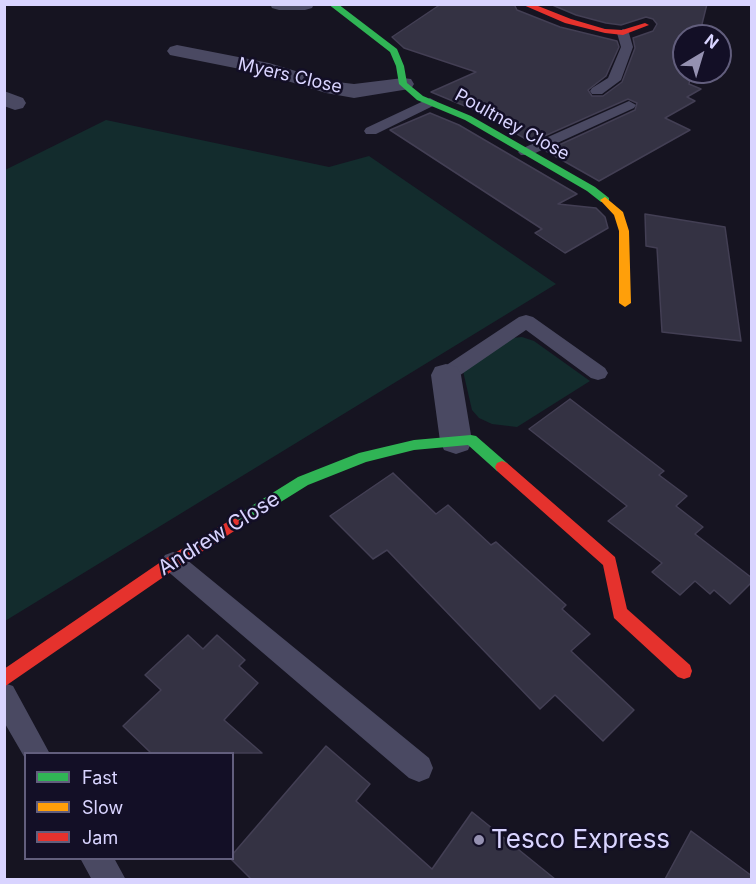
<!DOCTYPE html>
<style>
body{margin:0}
#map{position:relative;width:756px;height:884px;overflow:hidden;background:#161421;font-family:Inter,sans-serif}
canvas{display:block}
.frame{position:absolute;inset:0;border:6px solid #d9d4ff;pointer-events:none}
.legend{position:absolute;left:24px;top:752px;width:210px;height:108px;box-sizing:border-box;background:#130f26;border:2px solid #625e7d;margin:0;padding:8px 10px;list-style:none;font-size:18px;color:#d9d4ff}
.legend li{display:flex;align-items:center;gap:12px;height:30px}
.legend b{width:30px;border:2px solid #625e7d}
.north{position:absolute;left:672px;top:24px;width:60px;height:60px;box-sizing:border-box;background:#130f26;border:2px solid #625e7d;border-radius:50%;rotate:38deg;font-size:16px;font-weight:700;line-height:24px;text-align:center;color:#d9d4ff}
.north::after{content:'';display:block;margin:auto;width:21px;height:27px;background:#9591b1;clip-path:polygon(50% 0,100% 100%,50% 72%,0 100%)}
</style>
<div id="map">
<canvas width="756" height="884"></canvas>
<div class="frame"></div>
<ul class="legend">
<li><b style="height:8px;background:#30b455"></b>Fast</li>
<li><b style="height:8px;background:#ff9f0a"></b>Slow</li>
<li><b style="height:8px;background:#e5322d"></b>Jam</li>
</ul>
<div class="north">N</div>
</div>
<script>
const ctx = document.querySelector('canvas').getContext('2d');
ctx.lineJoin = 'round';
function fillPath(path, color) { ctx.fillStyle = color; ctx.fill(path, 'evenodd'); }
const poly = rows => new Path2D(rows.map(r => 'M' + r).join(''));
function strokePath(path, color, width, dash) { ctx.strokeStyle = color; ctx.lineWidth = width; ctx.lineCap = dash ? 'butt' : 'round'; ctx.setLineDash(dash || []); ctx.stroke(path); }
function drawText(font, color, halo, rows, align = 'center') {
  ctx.font = font + ' Inter,sans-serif'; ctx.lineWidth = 5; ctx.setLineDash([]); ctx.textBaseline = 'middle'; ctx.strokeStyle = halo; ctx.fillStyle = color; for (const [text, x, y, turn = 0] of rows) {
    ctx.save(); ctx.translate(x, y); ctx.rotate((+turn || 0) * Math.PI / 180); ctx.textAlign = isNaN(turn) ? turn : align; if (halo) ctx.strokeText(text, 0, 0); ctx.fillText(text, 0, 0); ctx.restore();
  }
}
fillPath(poly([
 [106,120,329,167,369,156,556,284,5,621,5,170],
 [522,337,534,341,590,381,517,427,492,424,479,418,472,410,463,371,512,338]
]), '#132c2d');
const building = poly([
 [441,4,514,4,517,10,560,27,617,41,619,47,606,76,588,90,592,96,603,96,622,82,635,48,633,38,653,31,657,24,653,19,646,17,621,25,606,23,576,15,550,4,707,4,699,36,684,36,684,72,691,72,689,84,701,89,687,97,695,101,665,118,690,130,599,181,546,151,635,110,637,103,628,99,531,142,477,111,431,92,476,72,404,48,392,37,441,4],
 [430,113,459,125,577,194,558,204,596,208,605,217,608,228,565,253,535,233,542,229,390,130,430,113],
 [645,214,725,227,741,341,662,332,657,248,646,246,645,214],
 [570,399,664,471,659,475,687,496,676,506,703,527,695,534,752,578,752,582,730,604,714,590,710,594,695,581,680,595,652,572,662,563,608,521,627,506,529,429,570,399],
 [393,473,436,514,448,505,491,545,496,542,566,605,562,609,590,634,571,651,634,710,603,741,555,695,540,709,387,550,373,559,330,516,393,473],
 [188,635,203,649,217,635,245,660,239,666,258,683,224,720,262,753,151,753,123,726,161,690,145,675,188,635],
 [326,746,370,784,356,801,432,869,472,812,555,879,251,879,230,858,232,855,326,746],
 [691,831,752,876,752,879,665,879,691,831]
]);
fillPath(building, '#343243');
strokePath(building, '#433f54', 1.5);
fillPath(poly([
 [623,29,629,33,633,47,621,80,602,94,592,94,590,91,592,88,608,78,621,47,617,33,623,29],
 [430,98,437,102,435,105,376,134,366,134,364,131,366,128,430,98],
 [629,101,636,105,634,108,531,155,521,155,518,152,521,149,629,101],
 [526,315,533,317,605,368,608,373,605,378,598,380,591,378,526,330,453,380,446,382,439,380,436,375,439,370,519,317,526,315],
 [173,552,181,555,429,758,433,768,429,778,419,782,409,778,165,569,161,562,165,555,173,552],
 [4,683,13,686,50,754,26,754,26,760,4,722,4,683],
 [80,858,114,858,126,880,92,880,80,858]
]), '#4a4962');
fillPath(poly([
 [270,4,314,4,312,8,305,10,279,10,272,8,270,4],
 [177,45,269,63,329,81,354,84,403,78,411,79,414,84,411,89,403,90,354,98,326,93,265,74,170,55,167,51,170,47,177,45],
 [4,91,23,98,26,103,23,108,15,110,4,106,4,91],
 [446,364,457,367,461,375,472,441,468,450,456,454,444,450,440,441,431,375,435,367,446,364]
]), '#4a4962');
fillPath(poly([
 [328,4,338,4,397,49,404,66,407,83,423,96,471,116,595,187,609,198,609,202,601,202,587,191,465,120,417,100,399,84,396,66,390,52,328,4],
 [471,435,476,436,507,463,509,467,507,471,497,471,468,445,414,450,366,462,308,485,239,528,234,530,229,528,227,524,229,520,298,477,359,453,414,440,471,435]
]), '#30b455');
fillPath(poly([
 [605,197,623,212,629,231,631,303,625,307,619,303,619,231,614,215,600,200,605,197]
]), '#ff9f0a');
fillPath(poly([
 [521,4,533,4,571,19,605,29,622,30,645,23,649,25,623,35,605,33,565,23,521,4],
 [502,461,507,463,615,557,627,609,690,665,692,671,690,677,684,679,678,677,614,618,603,565,497,471,495,467,497,463,502,461],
 [234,518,239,520,241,524,239,528,178,567,4,687,4,669,168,557,234,518]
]), '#e5322d');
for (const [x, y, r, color] of [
 [479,840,6,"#9591b1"]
]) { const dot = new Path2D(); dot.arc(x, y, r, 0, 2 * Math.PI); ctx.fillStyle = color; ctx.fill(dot); strokePath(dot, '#130f26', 2); }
drawText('18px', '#d9d4ff', '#130f26', [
 ["Myers Close",290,76,13],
 ["Poultney Close",512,125,29]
]);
drawText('21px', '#d9d4ff', '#130f26', [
 ["Andrew Close",219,534,-32]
]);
drawText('26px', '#d9d4ff', '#130f26', [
 ["Tesco Express",491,840]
], 'left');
</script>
